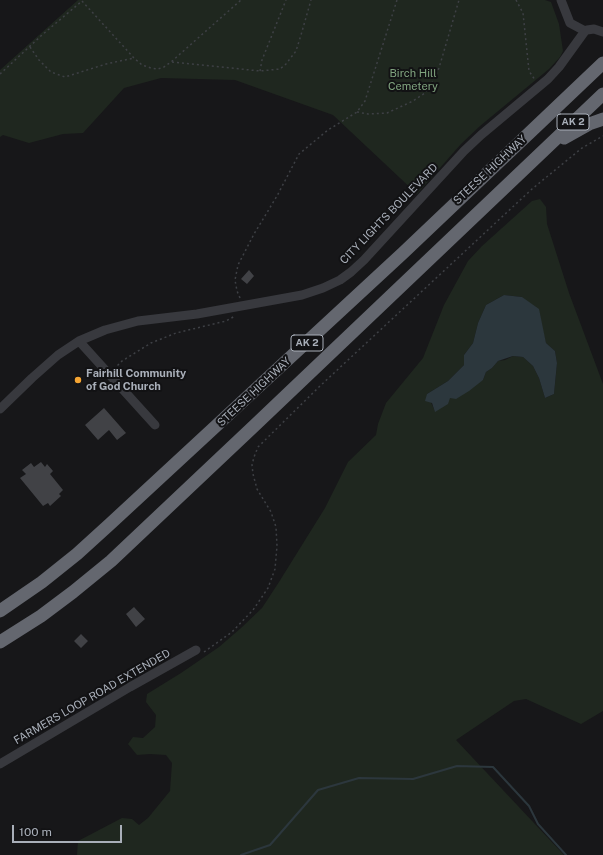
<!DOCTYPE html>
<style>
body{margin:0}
#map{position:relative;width:603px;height:855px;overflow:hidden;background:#171719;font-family:"Public Sans",sans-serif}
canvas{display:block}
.scale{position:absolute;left:12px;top:825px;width:110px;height:18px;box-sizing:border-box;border:2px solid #a9afb9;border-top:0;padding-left:5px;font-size:12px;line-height:14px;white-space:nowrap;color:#a9afb9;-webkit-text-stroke:3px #121214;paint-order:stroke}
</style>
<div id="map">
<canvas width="603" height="855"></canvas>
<div class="scale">100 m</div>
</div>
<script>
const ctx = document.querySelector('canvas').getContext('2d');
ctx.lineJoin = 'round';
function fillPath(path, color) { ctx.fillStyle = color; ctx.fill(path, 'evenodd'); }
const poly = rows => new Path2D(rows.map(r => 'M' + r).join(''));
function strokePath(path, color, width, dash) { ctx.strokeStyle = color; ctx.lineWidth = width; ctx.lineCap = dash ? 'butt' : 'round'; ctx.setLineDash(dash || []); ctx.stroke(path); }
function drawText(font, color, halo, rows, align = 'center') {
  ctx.font = font + ' "Public Sans",sans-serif'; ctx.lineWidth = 4; ctx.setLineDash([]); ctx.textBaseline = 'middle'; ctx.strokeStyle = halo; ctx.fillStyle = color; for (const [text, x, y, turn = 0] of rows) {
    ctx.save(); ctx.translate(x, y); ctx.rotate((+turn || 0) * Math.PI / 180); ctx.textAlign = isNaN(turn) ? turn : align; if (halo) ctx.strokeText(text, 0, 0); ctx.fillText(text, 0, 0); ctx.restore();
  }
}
fillPath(poly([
 [78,0,545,0,551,2,559,24,563,51,560,57,549,69,480,126,461,144,417,194,333,115,235,80,161,78,124,88,83,133,63,134,29,143,3,135,0,137,0,70],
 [540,199,546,207,547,224,569,293,603,384,603,711,581,724,526,699,514,701,456,740,564,855,77,855,78,841,122,818,132,819,139,825,148,818,170,791,172,763,166,755,150,754,137,755,128,744,133,737,143,738,155,727,156,715,146,702,147,694,181,673,219,647,241,628,262,608,279,582,325,508,348,462,376,435,378,424,386,403,423,358,444,305,468,261,482,246,532,201],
 [504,295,522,297,542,328,546,343,555,351,557,363,554,394,545,398,539,378,533,366,523,357,513,356,505,360,498,361,492,368,486,372,483,380,450,397,435,411,427,394,448,381,464,365,464,355,473,343,478,323,486,305]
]), '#1f271f');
fillPath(poly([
 [504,295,522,297,539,309,546,343,555,351,557,363,554,394,545,398,539,378,533,366,523,357,513,356,498,361,492,368,486,372,483,380,469,391,456,399,450,398,448,404,435,412,432,403,425,401,427,394,448,381,464,365,464,355,473,343,478,323,486,305]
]), '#2c373d');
strokePath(poly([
 [241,855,270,845,318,790,359,778,413,779,457,766,493,767,529,806,538,824,566,855]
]), '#2c373d', 2);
fillPath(poly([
 [249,270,254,276,247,284,241,279],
 [104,408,126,433,117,440,109,430,98,440,85,425],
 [41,462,45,467,47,464,53,471,50,474,63,490,59,494,61,496,50,506,48,503,43,506,20,478,26,474,22,470,31,463,34,467],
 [134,607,145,619,136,627,126,614],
 [81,634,88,641,81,648,74,641]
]), '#414246');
strokePath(poly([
 [516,0,523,13,529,71,535,80],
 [82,1,134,58,142,65,151,68,158,69,164,67,171,62,241,0],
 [30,47,39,60,51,72,65,77,106,64,134,58],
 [172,62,260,71,280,69,286,64,296,51,301,35,311,0],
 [260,71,262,60,286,0],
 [0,74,42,35,82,1],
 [357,112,368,114,387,113,413,101,425,93,432,83,439,68,459,0],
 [240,298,237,291,235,280,238,265,254,234,277,196,299,154,328,130,357,112,365,101,397,0],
 [114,369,122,361,151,343,176,333,226,321,235,316],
 [204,652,232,632,253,610,268,588,275,569,277,546,276,527,271,512,257,489,253,474,252,465,254,457,258,447,320,386,532,189,582,148,603,136]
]), '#3e4045', 1.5, [2, 3]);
strokePath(poly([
 [561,0,570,23,585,31],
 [79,341,155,425],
 [0,409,32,378,58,355,79,341,105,330,138,321,197,314,302,295,323,288,340,280,351,272,364,260,464,151,481,135,548,79,559,67,585,31,587,30,594,29,603,32],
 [0,764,130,687,196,650]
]), '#38393e', 9);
strokePath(poly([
 [564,138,589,124,603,119],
 [0,611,42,582,77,554,110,524,403,253,603,63],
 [0,642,41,616,73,592,111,561,254,426,603,94]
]), '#64676f', 13);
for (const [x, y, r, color] of [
 [78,380,4,"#f5a533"]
]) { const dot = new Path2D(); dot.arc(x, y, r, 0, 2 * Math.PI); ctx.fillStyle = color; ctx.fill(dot); strokePath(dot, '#121214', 1.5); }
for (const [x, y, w] of [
 [573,122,32],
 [307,343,32]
]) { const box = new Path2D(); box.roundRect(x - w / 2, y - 8, w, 16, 3); ctx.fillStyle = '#121214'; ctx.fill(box); strokePath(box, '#a9afb9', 1); }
drawText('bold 10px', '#a9afb9', null, [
 ["AK 2",573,122],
 ["AK 2",307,343]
]);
drawText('11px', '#80a47f', '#121214', [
 ["Birch Hill",413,74],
 ["Cemetery",413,87]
]);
drawText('11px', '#a9afb9', '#121214', [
 ["STEESE HIGHWAY",490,170,-43],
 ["CITY LIGHTS BOULEVARD",389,214,-46],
 ["STEESE HIGHWAY",254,392,-43],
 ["FARMERS LOOP ROAD EXTENDED",92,697,-30]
]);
drawText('bold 11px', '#a9afb9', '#121214', [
 ["Fairhill Community",86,374],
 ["of God Church",86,387]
], 'left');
</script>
